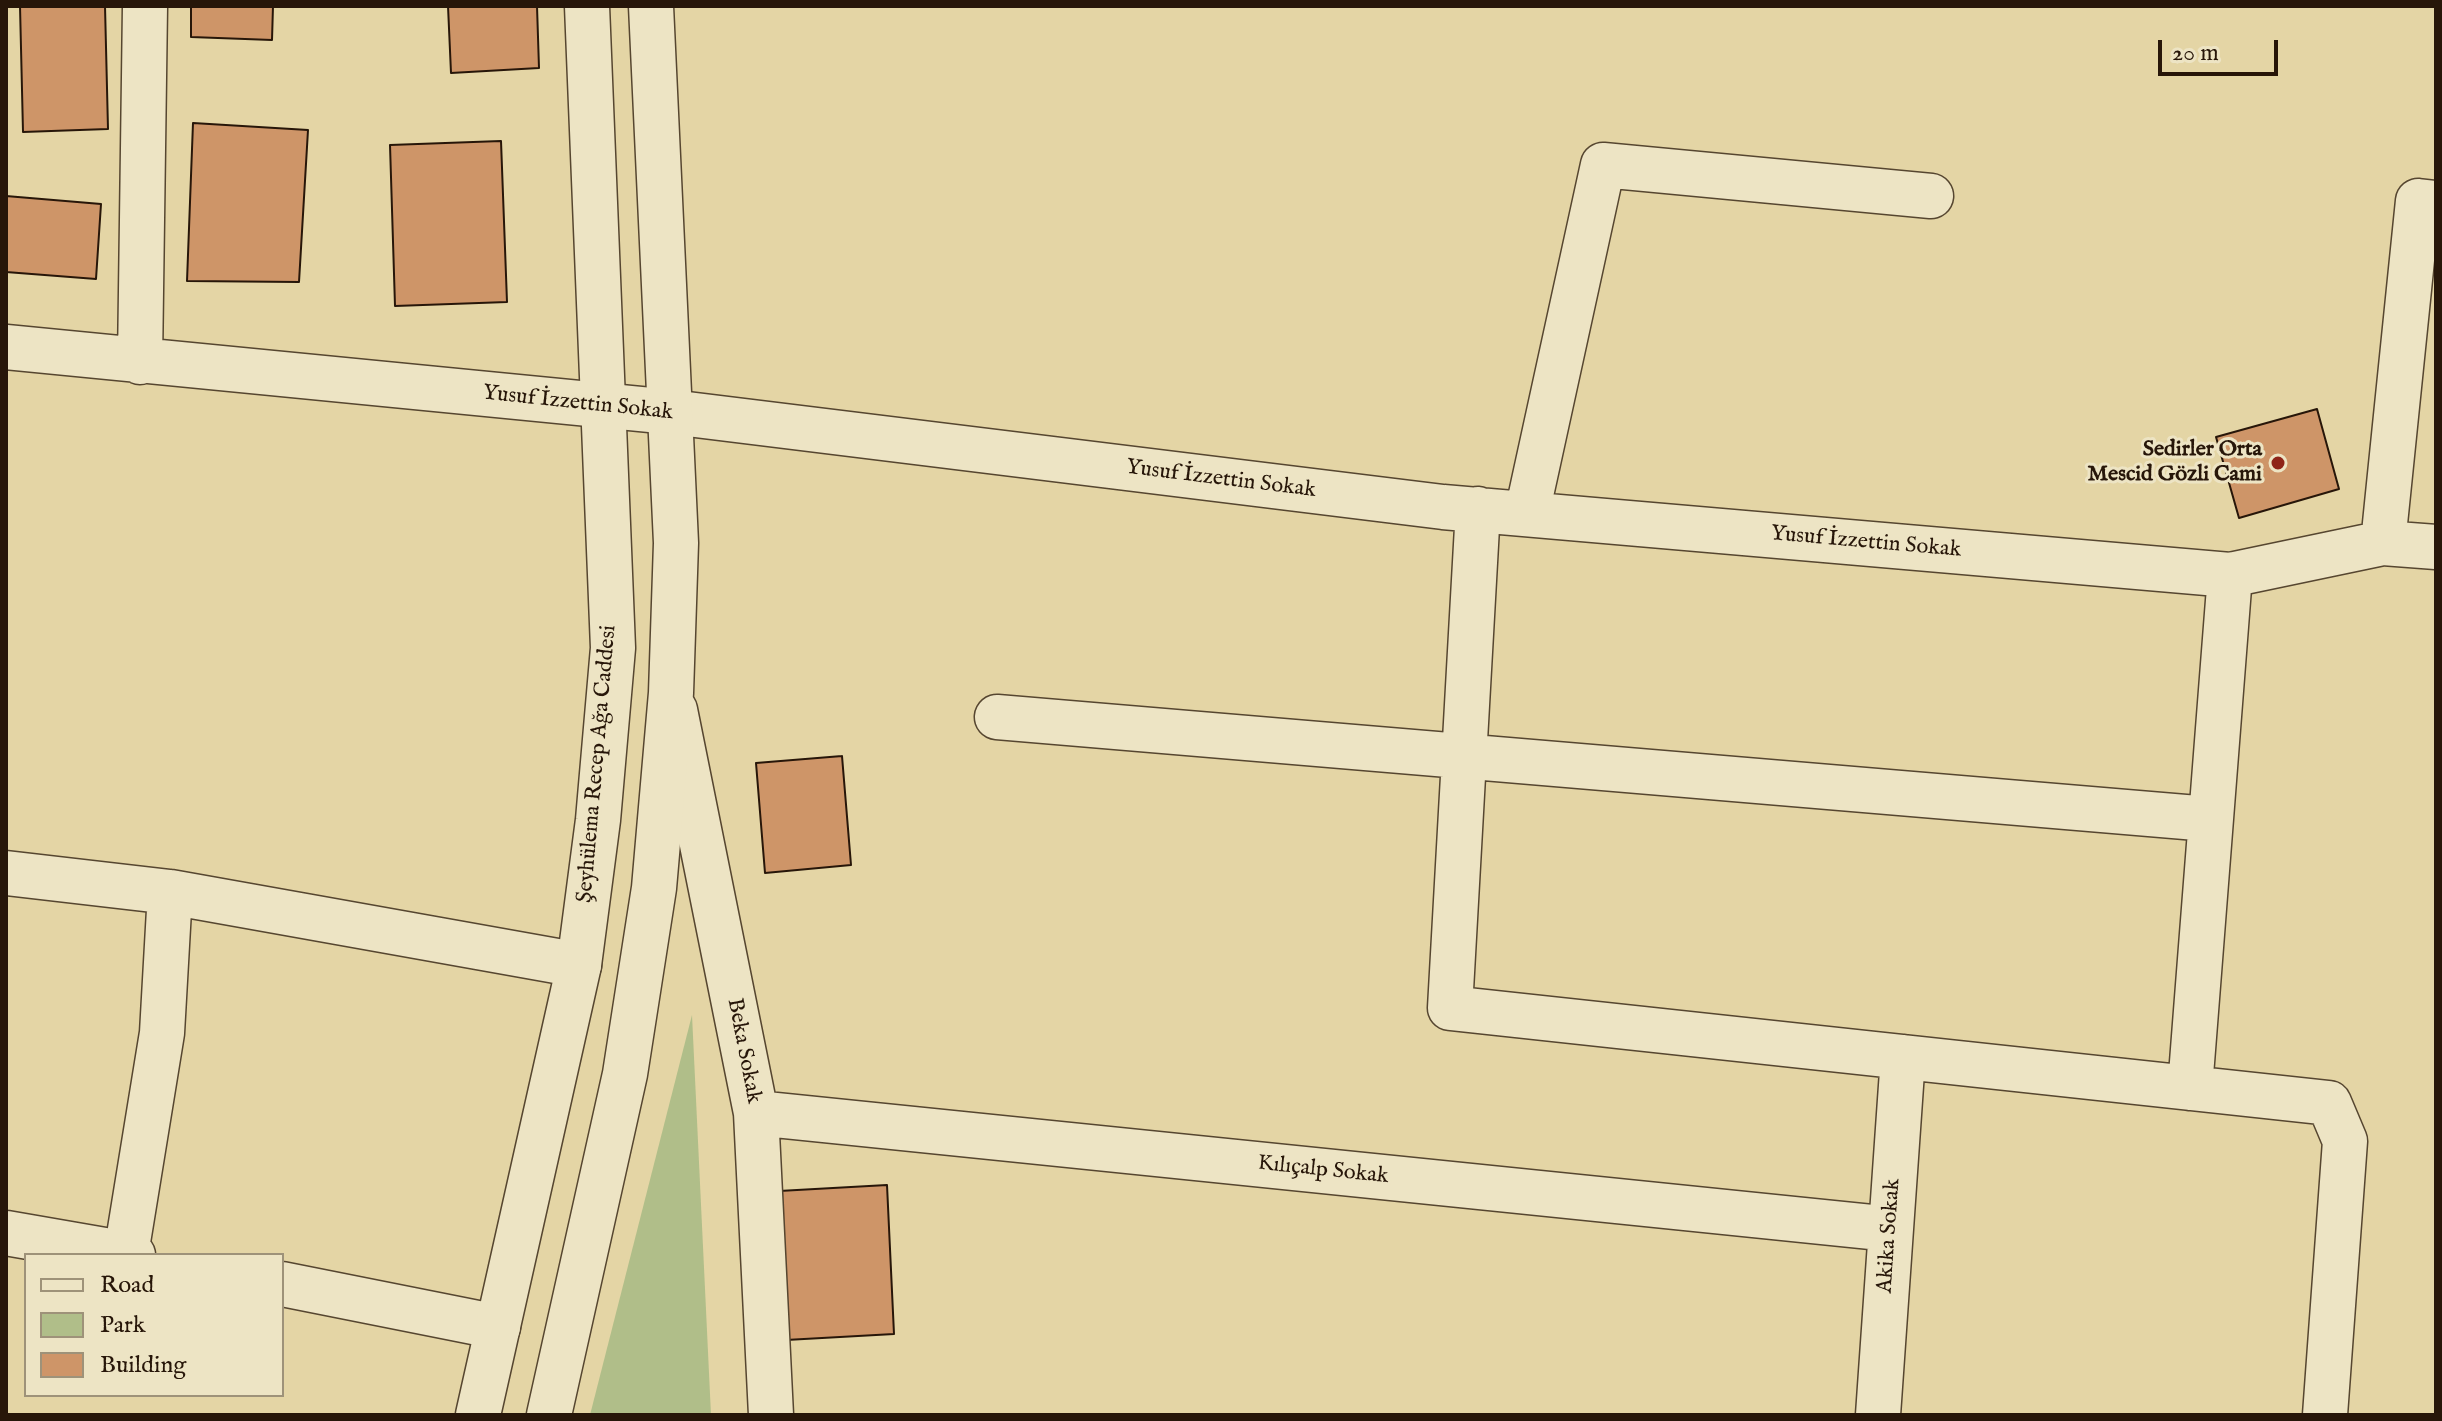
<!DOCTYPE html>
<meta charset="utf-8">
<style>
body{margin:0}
#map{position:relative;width:2442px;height:1421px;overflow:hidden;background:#e4d5a5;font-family:"IM FELL English",serif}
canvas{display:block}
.frame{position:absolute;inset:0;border:8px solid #271609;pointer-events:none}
.legend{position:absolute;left:24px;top:1253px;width:260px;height:144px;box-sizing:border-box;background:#ede4c4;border:2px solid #9e9279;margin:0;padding:10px 14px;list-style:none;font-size:24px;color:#271609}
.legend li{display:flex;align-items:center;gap:16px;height:40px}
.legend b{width:40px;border:2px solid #9e9279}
.scale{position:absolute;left:2158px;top:40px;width:120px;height:36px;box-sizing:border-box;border:4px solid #271609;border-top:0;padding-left:10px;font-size:24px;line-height:28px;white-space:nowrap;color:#271609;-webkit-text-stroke:6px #ede4c4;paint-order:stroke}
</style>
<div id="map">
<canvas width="2442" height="1421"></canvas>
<div class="frame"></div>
<ul class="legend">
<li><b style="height:10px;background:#ede4c4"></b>Road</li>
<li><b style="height:22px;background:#b0be89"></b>Park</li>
<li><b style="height:22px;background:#ce9568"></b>Building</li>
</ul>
<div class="scale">20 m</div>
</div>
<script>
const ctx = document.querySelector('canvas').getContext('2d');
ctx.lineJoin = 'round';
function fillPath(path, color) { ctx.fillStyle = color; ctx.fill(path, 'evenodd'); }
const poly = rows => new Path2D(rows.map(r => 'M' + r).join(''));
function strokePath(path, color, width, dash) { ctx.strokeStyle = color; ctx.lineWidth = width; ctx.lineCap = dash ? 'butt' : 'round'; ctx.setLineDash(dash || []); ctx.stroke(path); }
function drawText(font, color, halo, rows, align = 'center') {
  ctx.font = font + ' "IM FELL English",serif'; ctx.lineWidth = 6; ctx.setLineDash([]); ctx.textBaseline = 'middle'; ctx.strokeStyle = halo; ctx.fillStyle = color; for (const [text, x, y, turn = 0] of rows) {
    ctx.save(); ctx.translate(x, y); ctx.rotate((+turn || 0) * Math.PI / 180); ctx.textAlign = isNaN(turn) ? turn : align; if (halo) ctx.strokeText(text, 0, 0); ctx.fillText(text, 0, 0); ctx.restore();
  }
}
fillPath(poly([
 [692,1015,711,1415,590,1415]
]), '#b0be89');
const building = poly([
 [20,6,105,6,108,129,23,132,20,6],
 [191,6,273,6,272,40,191,37,191,6],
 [448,6,537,6,539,68,451,73,448,6],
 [193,123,308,130,299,282,187,281,193,123],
 [501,141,507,302,395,306,390,145,501,141],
 [6,196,101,204,96,279,6,272,6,196],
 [2317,409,2339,489,2239,518,2216,437,2317,409],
 [842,756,851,865,765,873,756,763,842,756],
 [887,1185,894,1334,786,1340,779,1191,887,1185]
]);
fillPath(building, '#ce9568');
strokePath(building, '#271609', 2);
const minor = poly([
 [6,347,671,412,1443,507,2230,575,2383,543,2436,547],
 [140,362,145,6],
 [1478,509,1450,1008,2329,1103,2345,1141,2325,1415],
 [1527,513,1603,165,1931,196],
 [2383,543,2418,201,2436,203],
 [675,710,756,1113,771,1415],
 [997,717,2209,819],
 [6,873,170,892,579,965],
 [2190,1088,2230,575],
 [756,1113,1891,1229],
 [6,1233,133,1255],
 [126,1254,162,1033,170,892],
 [282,1284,498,1327],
 [1878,1415,1903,1057]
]);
const tertiary = poly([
 [478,1415,579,965,598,820,613,648,587,6],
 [549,1415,625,1074,654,888,671,693,676,543,651,6]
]);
strokePath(minor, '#564630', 47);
strokePath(tertiary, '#564630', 47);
strokePath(minor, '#ede4c4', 44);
strokePath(tertiary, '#ede4c4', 44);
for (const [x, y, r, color] of [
 [2278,463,8,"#8f2418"]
]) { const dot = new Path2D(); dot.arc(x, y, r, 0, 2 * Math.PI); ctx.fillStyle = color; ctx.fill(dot); strokePath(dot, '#ede4c4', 3); }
drawText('22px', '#271609', '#ede4c4', [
 ["Yusuf İzzettin Sokak",578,404,6],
 ["Yusuf İzzettin Sokak",1221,480,7],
 ["Yusuf İzzettin Sokak",1866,543,5],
 ["Şeyhülema Recep Ağa Caddesi",598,764,-85],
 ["Beka Sokak",743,1051,79],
 ["Kılıçalp Sokak",1323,1171,6],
 ["Akika Sokak",1890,1236,-86]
]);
drawText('bold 22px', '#271609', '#ede4c4', [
 ["Sedirler Orta",2262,450],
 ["Mescid Gözli Cami",2262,475]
], 'right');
</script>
